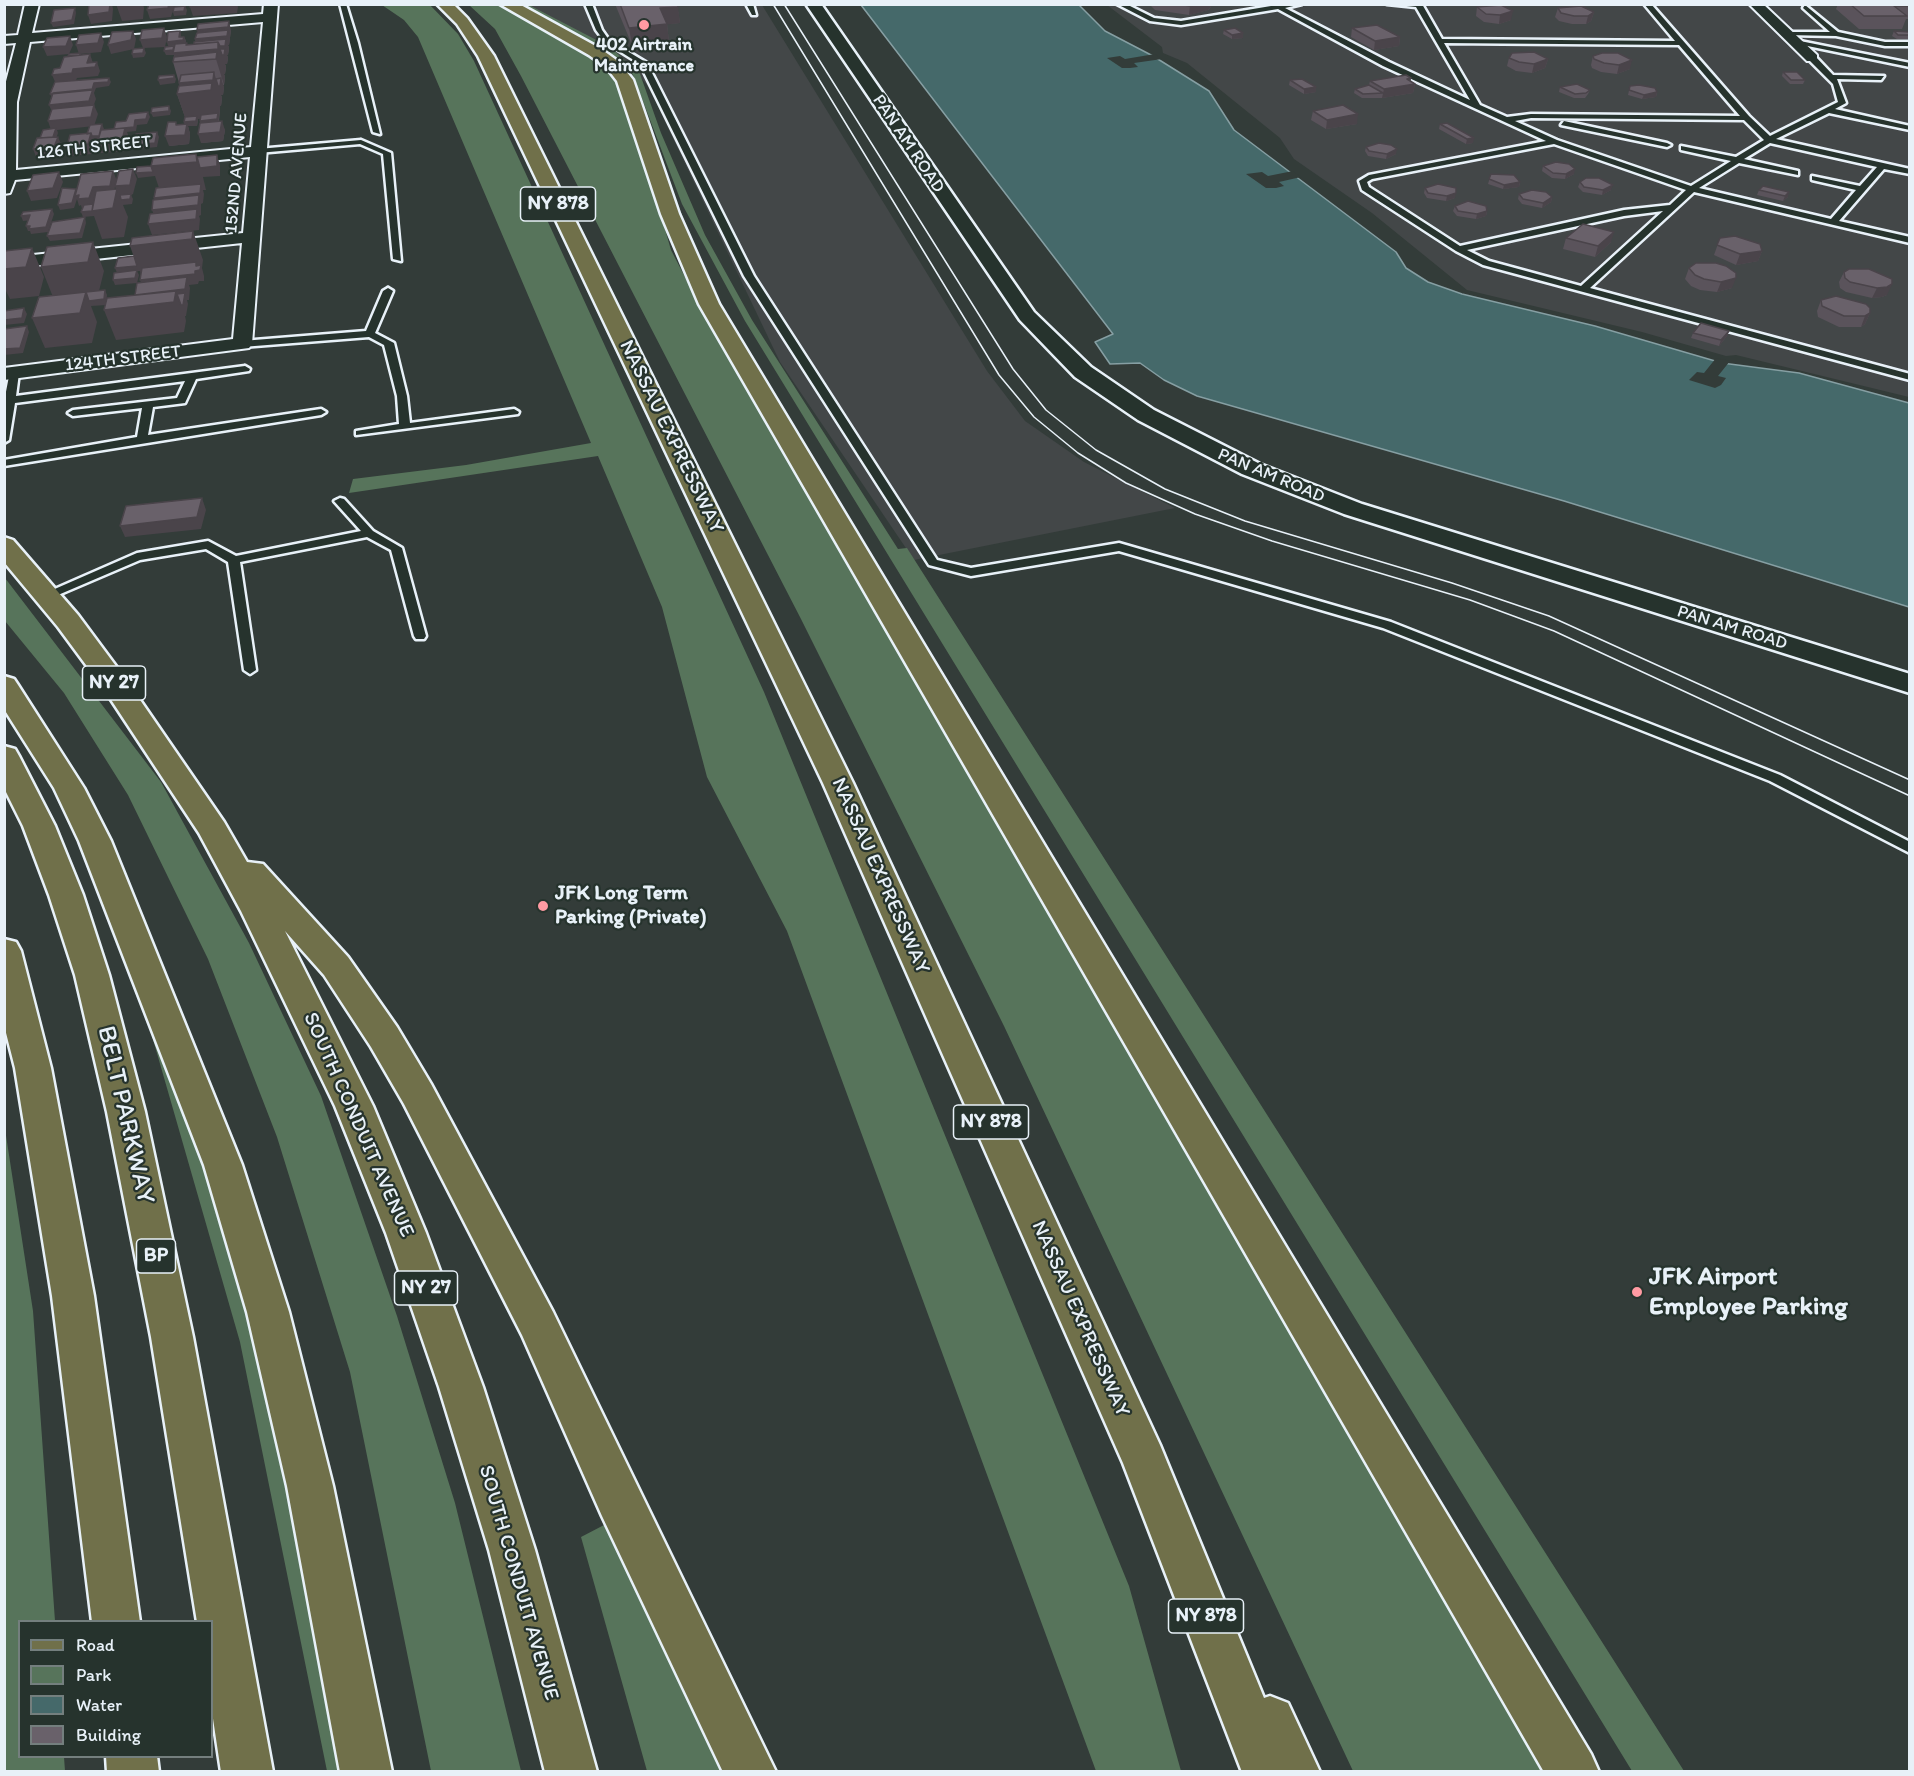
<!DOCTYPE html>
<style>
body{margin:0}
#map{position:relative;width:1914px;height:1776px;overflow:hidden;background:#333c39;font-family:Itim,sans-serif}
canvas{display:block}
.frame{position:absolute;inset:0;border:6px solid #e8f1f8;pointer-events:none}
.legend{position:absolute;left:18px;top:1620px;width:195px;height:138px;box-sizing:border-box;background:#26332d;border:2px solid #747f7e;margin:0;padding:8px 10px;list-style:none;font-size:18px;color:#e8f1f8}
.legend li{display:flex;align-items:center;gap:12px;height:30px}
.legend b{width:30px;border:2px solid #747f7e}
</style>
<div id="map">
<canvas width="1914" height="1776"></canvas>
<div class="frame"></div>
<ul class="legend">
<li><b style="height:8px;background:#70704a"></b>Road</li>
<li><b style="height:16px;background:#57745b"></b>Park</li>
<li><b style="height:16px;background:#45696a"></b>Water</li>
<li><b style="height:16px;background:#69616a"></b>Building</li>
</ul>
</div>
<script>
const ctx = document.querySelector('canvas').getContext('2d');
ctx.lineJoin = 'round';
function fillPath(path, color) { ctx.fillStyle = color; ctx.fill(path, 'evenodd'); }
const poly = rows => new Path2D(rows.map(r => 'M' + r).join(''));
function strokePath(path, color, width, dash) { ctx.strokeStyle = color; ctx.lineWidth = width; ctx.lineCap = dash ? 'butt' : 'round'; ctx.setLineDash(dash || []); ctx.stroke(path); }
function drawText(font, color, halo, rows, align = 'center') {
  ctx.font = font + ' Itim,sans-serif'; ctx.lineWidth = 4.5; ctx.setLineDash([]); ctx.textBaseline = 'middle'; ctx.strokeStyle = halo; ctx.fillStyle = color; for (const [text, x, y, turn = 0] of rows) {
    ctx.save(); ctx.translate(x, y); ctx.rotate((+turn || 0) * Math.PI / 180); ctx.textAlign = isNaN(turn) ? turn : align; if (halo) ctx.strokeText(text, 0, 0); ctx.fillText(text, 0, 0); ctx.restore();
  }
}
fillPath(poly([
 [517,5,762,5,987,371,1025,421,1084,462,1175,508,914,560,780,362,648,86,628,63],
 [1107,5,1909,5,1909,397,1736,355,1726,356,1642,332,1467,290,1372,213,1294,159,1280,138,1187,63,1163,53,1162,47]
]), '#434748');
fillPath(poly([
 [382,5,430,5,458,34,474,61,764,692,1129,1586,1181,1771,1096,1771,787,931,707,777,662,607,598,456,349,493,353,479,466,465,591,443,418,37,404,20],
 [469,5,502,5,588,51,612,69,624,88,671,250,715,335,1547,1771,1353,1771,1004,1026,801,619,521,76,495,29],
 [520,5,529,5,610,47,640,74,661,133,705,235,752,320,898,549,907,548,1684,1771,1632,1771,745,321,682,204,633,75,619,60,600,47],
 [5,578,161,782,249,943,321,1096,397,1316,455,1503,521,1771,431,1771,350,1372,277,1137,208,959,128,795,64,693,5,621],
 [165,1026,243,1239,356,1771,327,1771,240,1342,150,1029],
 [5,1129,33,1311,55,1621,20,1622,20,1756,64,1757,65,1771,5,1771],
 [606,1524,722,1771,647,1771,581,1537]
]), '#57745b');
const water = poly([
 [861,5,1079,5,1105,31,1153,56,1209,91,1234,130,1396,252,1406,268,1428,282,1462,294,1595,326,1722,363,1799,373,1909,403,1909,607,1564,501,1197,396,1164,380,1140,363,1110,364,1095,342,1113,334,861,5]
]);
fillPath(water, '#45696a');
strokePath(water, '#869fa3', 1.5);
fillPath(poly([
 [1155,54,1162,59,1134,63,1138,67,1130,68,1122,68,1107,58,1120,56,1125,59],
 [1293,171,1301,177,1279,182,1284,186,1276,188,1266,188,1246,174,1262,172,1268,176],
 [1716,358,1730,361,1718,376,1726,378,1721,385,1715,388,1689,380,1697,372,1704,373]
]), '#333c39');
const lane = poly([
 [340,4,346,4,358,43,380,134,373,132,340,4],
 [585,4,592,4,602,30,609,40,647,63,754,276,937,560,971,568,1119,543,1391,622,1780,775,1910,842,1910,853,1770,781,1383,628,1119,551,971,576,929,565,744,276,640,64,605,42,596,30,585,4],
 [746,4,753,4,756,15,752,15,746,4],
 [1117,4,1126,4,1154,18,1181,21,1283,4,1302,4,1285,8,1389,62,1470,100,1416,7,1387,4,1422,4,1442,39,1675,41,1644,4,1651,4,1749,116,1770,136,1838,102,1833,84,1809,60,1809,56,1815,56,1833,75,1884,76,1881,80,1837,79,1846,103,1835,109,1910,126,1910,130,1829,113,1776,139,1910,169,1910,174,1884,169,1839,221,1910,237,1910,243,1694,192,1590,288,1910,374,1910,380,1483,265,1456,251,1362,190,1359,181,1369,175,1546,141,1383,66,1278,9,1181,25,1150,21,1117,4],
 [1444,43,1679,45,1740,116,1531,114,1507,117,1480,105,1444,43],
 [1531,118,1744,120,1764,140,1736,157,1681,146,1681,150,1731,161,1691,186,1557,140,1515,121,1531,118],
 [1770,143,1877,167,1860,186,1812,176,1812,180,1856,190,1831,219,1699,188,1739,163,1798,175,1798,171,1744,159,1770,143],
 [1554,144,1686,190,1670,205,1624,210,1460,246,1369,187,1367,182,1372,179,1554,144],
 [1663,211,1581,286,1489,261,1467,250,1624,216,1663,211],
 [1805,5,1838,32,1885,42,1910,42,1910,46,1885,46,1836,36,1787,35,1789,32,1830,32,1803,8,1805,5],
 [1795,40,1910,63,1910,67,1793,43,1795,40],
 [1564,121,1667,143,1671,145,1667,147,1561,125,1564,121],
 [361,140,391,153,401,261,393,259,383,154,360,144,258,153,254,151,258,149,361,140],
 [388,288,393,291,375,333,394,343,407,396,410,423,514,409,519,412,518,414,356,435,356,431,399,424,397,396,384,345,369,337,242,347,237,344,242,341,366,331,383,291,388,288],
 [245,366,250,369,249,371,196,379,185,403,153,407,148,435,321,409,326,412,321,415,4,466,4,460,137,437,142,408,73,416,68,413,73,410,177,398,185,381,15,403,9,440,4,443,4,402,10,371,19,373,16,396,245,366],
 [340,498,344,499,373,531,402,548,426,636,424,639,416,639,414,636,391,550,367,537,240,562,256,670,250,674,244,670,228,562,206,549,140,560,51,598,43,598,41,595,137,553,208,541,236,556,361,531,334,501,340,498]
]);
const street = poly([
 [25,4,39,4,32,33,263,14,264,4,278,4,252,344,249,348,4,380,4,368,233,339,242,243,4,269,4,258,243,233,250,157,15,180,10,193,4,194,4,89,16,43,4,44,4,36,18,35,25,4],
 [263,22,251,147,16,170,17,102,30,42,263,22],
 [1749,4,1763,4,1817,55,1817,61,1807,61,1749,4]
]);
const secondary = poly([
 [806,4,821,4,1034,312,1091,367,1154,410,1260,464,1362,504,1910,674,1910,693,1344,514,1242,474,1138,420,1075,377,1020,320,806,4]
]);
const primary = poly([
 [4,537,13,540,78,615,127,681,224,822,247,862,263,864,348,957,397,1027,431,1084,553,1312,776,1772,723,1772,602,1516,522,1335,404,1104,371,1047,324,975,285,931,373,1106,426,1233,483,1387,535,1550,597,1772,545,1772,489,1550,439,1387,386,1233,335,1106,241,911,199,833,106,692,58,627,4,562,4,537]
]);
const highway = poly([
 [437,4,453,4,467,18,494,56,853,783,1160,1445,1264,1698,1270,1696,1288,1703,1320,1772,1242,1772,1123,1463,823,783,478,56,457,24,437,4],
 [500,4,519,4,601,49,619,62,633,80,679,214,719,304,1591,1754,1599,1772,1544,1772,699,304,661,214,617,81,607,68,589,55,500,4],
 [4,676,14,679,18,685,84,788,111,841,242,1165,289,1312,333,1486,392,1772,340,1772,287,1486,247,1312,204,1165,79,841,54,788,4,709,4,676],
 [4,746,15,749,19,756,55,826,83,895,109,975,145,1112,193,1337,273,1772,221,1772,212,1712,212,1622,197,1622,151,1337,107,1112,75,975,49,895,23,826,4,788,4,746],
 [4,939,16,942,21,951,51,1068,94,1296,140,1622,92,1622,52,1296,15,1068,4,1025,4,939],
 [106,1756,157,1756,159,1772,107,1772,106,1756]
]);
strokePath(lane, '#e8f1f8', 5);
strokePath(street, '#e8f1f8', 4);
strokePath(secondary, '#e8f1f8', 5);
strokePath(primary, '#e8f1f8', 5);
strokePath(highway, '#e8f1f8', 5);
fillPath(lane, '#26332d');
fillPath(street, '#26332d');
fillPath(secondary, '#26332d');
fillPath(primary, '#70704a');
fillPath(highway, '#70704a');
strokePath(poly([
 [773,4,999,375,1034,417,1078,453,1126,483,1195,514,1272,541,1470,600,1554,631,1910,796],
 [784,4,1013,369,1046,410,1096,450,1165,489,1245,521,1452,583,1549,616,1910,780]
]), '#e8f1f8', 1.5);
fillPath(poly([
 [615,4,677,4,680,23,667,24,669,42,632,45],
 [1151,4,1211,4,1211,7,1208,10,1189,15,1155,10,1151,6],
 [1838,4,1910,4,1910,19,1906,19,1902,29,1859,29,1836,9],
 [1501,5,1511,20,1499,24,1484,22,1476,16,1477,7],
 [1558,8,1594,12,1591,21,1586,24,1572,24,1559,21,1555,17],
 [1352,28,1400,37,1399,46,1374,50,1351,37],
 [197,30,231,30,229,45,228,45,229,48,228,55,227,55,228,58,227,64,225,64,226,67,225,74,224,74,225,77,224,85,223,85,224,87,223,95,221,95,222,98,221,106,220,106,220,109,219,121,225,130,223,141,201,143,200,118,198,119,197,126,188,126,190,134,189,144,169,146,177,125,185,125,184,122,185,117,177,94,180,86,173,62,174,57,174,55,166,55,174,46,168,46,180,31,181,37,184,37,186,41,185,43,187,43,187,45,194,44,196,42,195,39,198,32],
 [1224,30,1243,38,1232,39,1223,34],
 [1894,31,1910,32,1910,39,1897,39,1892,36],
 [1593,56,1630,69,1617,74,1601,72,1592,68,1591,65],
 [1509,58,1548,59,1545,68,1532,73,1516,71,1507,66],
 [1783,72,1805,80,1803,84,1790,84,1782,76],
 [1411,78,1410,81,1415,84,1413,93,1382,98,1362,98,1354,93,1355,89,1369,85,1370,81],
 [1290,80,1316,87,1316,92,1304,94,1289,85],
 [1630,86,1657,92,1656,97,1642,99,1628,95],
 [1560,87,1590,90,1588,94,1585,98,1574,98,1559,92],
 [1313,111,1357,124,1326,129,1311,120],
 [1440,124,1473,143,1466,144,1439,129],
 [1366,147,1396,154,1386,159,1368,156,1365,151],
 [1543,166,1574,174,1565,179,1552,178,1542,171],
 [1491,174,1520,182,1519,187,1503,189,1488,184],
 [1580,182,1611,190,1602,195,1583,192,1578,187],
 [1763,186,1788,197,1783,201,1757,195,1759,190],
 [1425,188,1455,198,1446,201,1427,198,1424,193],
 [1519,194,1552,197,1551,202,1542,208,1522,204,1518,199],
 [1455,206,1487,211,1486,216,1476,219,1457,216,1453,211],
 [1566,238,1611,242,1595,257,1563,249],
 [1720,238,1762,251,1758,261,1736,265,1714,255],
 [1696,263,1732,288,1717,292,1700,290,1691,286,1685,279,1689,268],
 [1849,269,1887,295,1882,297,1872,298,1846,292,1840,288,1839,282,1844,272],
 [1821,300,1870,313,1865,324,1861,327,1839,327,1818,317,1817,311],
 [1729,331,1727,336,1719,346,1691,338,1693,333]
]), '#5a535b');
fillPath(poly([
 [110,4,112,4,113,9,112,21,91,24,88,15],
 [116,4,143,4,144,8,143,19,122,21],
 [169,4,173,4,174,7,171,17,150,19,147,10],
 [201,4,237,4,238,7,237,13,193,16,190,7],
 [1197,4,1211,4,1211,7,1208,10,1189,15,1190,6],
 [185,6,187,10,186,15,174,16,173,12],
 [678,7,680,23,662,25,660,8],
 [75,8,76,13,74,24,53,27,51,23],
 [1513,11,1511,20,1499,24,1500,15],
 [1594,12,1591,21,1586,24,1588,16],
 [229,21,231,30,229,45,228,45,229,48,228,55,227,55,228,58,227,64,225,64,226,67,225,74,224,74,225,77,224,85,216,59,176,62,174,55,166,55,164,51,186,45,187,43,189,51,198,48,195,39,200,39,197,30],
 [667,24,669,42,632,45,629,28],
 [164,28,167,37,165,47,144,48,146,53,144,57,133,58,132,54,143,48,140,40],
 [133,31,136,39,134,49,111,54,108,45],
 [180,31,181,35,180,41,184,37,186,41,185,45,168,46,167,42,179,37],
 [101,33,104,42,101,52,80,54,82,58,79,54,76,45],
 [1243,33,1243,38,1232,39,1232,35],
 [70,36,73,45,69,54,47,56,43,47],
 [1400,37,1399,46,1374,50,1375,41],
 [90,54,93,63,97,62,100,71,98,76,77,78,75,82,56,84,52,75,73,69,87,63],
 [1548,59,1545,68,1532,73,1534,64],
 [1632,60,1630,69,1617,74,1619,65],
 [214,72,218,86,221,78,224,87,223,95,221,95,222,98,221,106,220,106,220,109,218,124,202,126,200,121,217,117,198,119,197,126,188,126,190,134,189,144,169,146,165,136,186,127,184,122,186,120,177,94,182,93,179,83],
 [174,75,176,79,175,83,160,85,158,80],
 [109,78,111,82,109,86,96,88,94,93,96,99,92,110,53,114,49,105,52,98,50,94,94,83],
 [1411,78,1410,85,1415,84,1413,93,1382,98,1384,89,1407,79],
 [1316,87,1316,92,1304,94,1304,89],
 [1657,92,1656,97,1642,99,1644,95],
 [94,105,98,114,94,126,57,130,58,133,55,142,48,121],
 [169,106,171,111,170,115,153,117,151,113],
 [148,112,150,117,147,124,137,125,136,131,127,132,129,137,126,151,101,153,97,144,116,133],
 [1358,114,1357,124,1326,129,1327,120],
 [222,121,225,130,223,141,201,143,198,134],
 [102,124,104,129,100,141,94,141,95,143,92,154,70,156,67,146,91,133],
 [157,132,159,137,157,147,136,149,134,145],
 [58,137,62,146,58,157,37,159,33,149],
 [1474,138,1473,143,1466,144,1467,139],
 [1397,149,1396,154,1386,159,1387,154],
 [196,154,200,168,217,155,220,165,220,176,203,177,206,190,203,190,204,194,203,203,201,204,201,215,199,216,200,219,199,230,152,235,148,224,156,220,152,210,157,208,154,198,161,194,155,176,138,178,136,173,151,166],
 [133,169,137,179,133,194,131,195,133,199,132,204,123,205,128,217,124,237,102,239,94,216,83,217,81,212,82,209,81,205,79,206,77,199,74,208,60,210,58,205,76,189,78,194,93,187,113,171,117,181],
 [115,187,117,191,113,196],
 [1575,169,1574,174,1565,179,1566,174],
 [59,172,63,182,57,198,31,201,27,191],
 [1520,182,1519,187,1503,189,1504,185],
 [1613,185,1611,190,1602,195,1603,190],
 [1789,192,1788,197,1783,201,1785,196],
 [1456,193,1455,198,1446,201,1447,196],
 [1552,197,1551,202,1542,208,1543,203],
 [52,209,54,214,48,232,31,234,30,231,28,231,26,226],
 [1487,211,1486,216,1476,219,1477,214],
 [30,215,32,220,23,221,21,216],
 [85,217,86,223,82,238,50,241,47,236],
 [193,231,203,260,202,268,204,276,204,281,199,281,198,284,189,285,190,288,189,300,187,300,188,304,186,316,185,316,186,321,184,332,116,340,104,310,144,290,140,280,141,275,140,271,137,271,139,275,137,283,115,285,113,280,117,273,115,268,137,266,130,246],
 [1614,232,1611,242,1595,257,1598,246],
 [93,242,104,271,99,291,105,290,107,295,106,305,91,306,97,322,92,343,45,348,32,318,53,297,41,267],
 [32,248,44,277,39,296,10,299,4,287,4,269],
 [1762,251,1758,261,1736,265,1740,254],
 [1736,278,1732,288,1717,292,1721,282],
 [1892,284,1887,295,1882,297,1872,298,1877,288],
 [24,308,27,314,24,323,4,325,4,320],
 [1870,313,1865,324,1861,327,1865,316],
 [27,326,29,332,23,353,4,355,4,349],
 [1729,331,1727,336,1719,346,1721,340],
 [202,498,206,510,201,529,125,537,120,526]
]), '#4a444a');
const building = poly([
 [89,4,110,4,109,12,88,15,89,4],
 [149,4,169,4,168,8,147,10,149,4],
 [191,4,229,4,190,7,191,4],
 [620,4,677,4,678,7,660,8,667,24,629,28,620,4],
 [1178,4,1197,4,1190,6,1178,4],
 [1850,4,1910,4,1910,6,1894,6,1907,16,1864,16,1850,4],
 [1501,5,1513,11,1500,15,1486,14,1477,7,1501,5],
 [185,6,184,11,173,12,174,7,185,6],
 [1581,6,1594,12,1588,16,1574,16,1561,13,1558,8,1581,6],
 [75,8,72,20,51,23,54,10,75,8],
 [229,21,228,27,197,30,198,24,229,21],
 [1377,25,1400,37,1375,41,1352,28,1377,25],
 [164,28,162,38,140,40,142,30,164,28],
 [1235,28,1243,33,1232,35,1224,30,1235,28],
 [228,30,227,36,195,39,197,33,228,30],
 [133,31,131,40,108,45,112,32,133,31],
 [180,31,179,37,184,37,183,40,167,42,168,32,180,31],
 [1894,31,1910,32,1910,35,1898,35,1894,31],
 [101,33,98,43,76,45,79,35,101,33],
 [70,36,66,46,43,47,47,38,70,36],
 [226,39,225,46,220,46,218,42,194,44,194,42,226,39],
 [218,42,218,49,173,53,175,44,187,43,186,45,218,42],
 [174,46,173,50,164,51,165,47,174,46],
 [144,48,143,53,132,54,133,49,144,48],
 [220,49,225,49,224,55,222,55,220,49],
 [217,52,216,59,173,62,174,57,217,52],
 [1534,52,1548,59,1534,64,1519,62,1509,58,1512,53,1534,52],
 [80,53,80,55,68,56,69,54,80,53],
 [1602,53,1618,53,1632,60,1619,65,1604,63,1594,59,1593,56,1602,53],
 [90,54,87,63,97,62,95,67,73,69,72,73,52,75,54,69,60,68,64,57,90,54],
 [214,72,213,80,179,83,181,75,214,72],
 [1783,72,1797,72,1805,80,1791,80,1783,72],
 [174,75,174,78,158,80,159,76,174,75],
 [1406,75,1411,78,1407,79,1415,84,1384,89,1370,81,1406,75],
 [109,78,108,82,94,83,92,90,50,94,55,82,109,78],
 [221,78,220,86,218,86,216,79,221,78],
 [1302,79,1316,87,1304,89,1290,80,1302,79],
 [212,83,211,90,177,94,179,86,212,83],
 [1577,84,1590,90,1586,93,1575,94,1560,87,1577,84],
 [1369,85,1383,93,1363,94,1355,89,1369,85],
 [1639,85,1655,88,1657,92,1644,95,1629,90,1630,86,1639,85],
 [93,89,89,101,49,105,53,93,93,89],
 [94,105,91,117,48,121,52,109,94,105],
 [1343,105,1358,114,1327,120,1313,111,1343,105],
 [169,106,169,111,151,113,152,108,169,106],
 [148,112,146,119,135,120,134,127,114,129,116,122,126,121,129,114,148,112],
 [218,113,217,119,200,121,201,115,218,113],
 [197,116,196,121,184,122,185,117,197,116],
 [222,121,220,132,198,134,200,123,222,121],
 [168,122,176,122,176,125,187,124,185,135,165,136,168,122],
 [1447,123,1474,138,1467,139,1440,124,1447,123],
 [102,124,99,136,92,136,91,133,87,134,90,125,102,124],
 [56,128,53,137,40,138,43,130,56,128],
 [125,128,122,141,97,144,101,130,125,128],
 [157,132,155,143,134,145,136,134,157,132],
 [91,133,88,144,67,146,70,135,91,133],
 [58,137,54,147,33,149,37,138,58,137],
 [1379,143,1391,145,1397,149,1387,154,1369,151,1366,147,1379,143],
 [196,154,197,162,151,166,153,158,196,154],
 [217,155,217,166,200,168,197,157,217,155],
 [1556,162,1569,164,1575,169,1566,174,1553,173,1543,166,1556,162],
 [151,166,153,172,136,173,137,167,151,166],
 [133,169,130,185,115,186,119,171,133,169],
 [113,171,110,186,93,187,89,198,78,199,79,195,75,196,81,174,113,171],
 [59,172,53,188,27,191,33,175,59,172],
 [1491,174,1514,175,1520,182,1504,185,1489,179,1491,174],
 [1586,178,1599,178,1613,185,1603,190,1584,187,1580,182,1586,178],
 [201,184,200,193,154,198,156,188,201,184],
 [1438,184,1456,188,1456,193,1447,196,1428,193,1425,188,1438,184],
 [1763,186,1789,192,1785,196,1759,190,1763,186],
 [62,188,76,189,72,203,58,205,62,188],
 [117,189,113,208,92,211,96,191,117,189],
 [1532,190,1546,192,1552,197,1543,203,1523,199,1519,194,1532,190],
 [131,194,130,199,121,200,120,195,131,194],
 [199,195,198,205,152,210,153,200,199,195],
 [1468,201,1486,206,1487,211,1477,214,1458,211,1455,206,1468,201],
 [93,204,92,211,81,212,84,205,93,204],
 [52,209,46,227,29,229,30,226,26,226,30,215,21,216,23,212,52,209],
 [197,209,196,219,148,224,150,214,197,209],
 [85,217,80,233,47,236,52,222,85,217],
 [1583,224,1614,232,1598,246,1566,238,1583,224],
 [193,231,192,239,130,246,132,238,193,231],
 [1735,236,1760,244,1762,251,1740,254,1717,245,1720,238,1735,236],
 [93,242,88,262,41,267,47,247,93,242],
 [32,248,26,267,4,269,4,251,32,248],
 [134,256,137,266,115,268,118,258,134,256],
 [196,262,196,266,201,265,200,270,195,271,195,274,140,280,142,268,196,262],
 [1696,263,1716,263,1726,266,1736,273,1736,278,1721,282,1704,279,1695,275,1689,268,1696,263],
 [1849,269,1869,269,1892,279,1892,284,1887,287,1877,288,1850,282,1845,278,1844,272,1849,269],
 [137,270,135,278,113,280,114,273,137,270],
 [187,277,185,289,135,295,137,283,187,277],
 [105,290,104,299,89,301,86,292,105,290],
 [176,291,174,302,104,310,107,298,176,291],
 [86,292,80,313,32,318,39,297,86,292],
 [185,293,183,305,181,305,177,294,185,293],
 [1836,296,1866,304,1870,308,1870,313,1865,316,1844,316,1822,306,1821,300,1836,296],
 [24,308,22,318,4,320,4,311,24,308],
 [1701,323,1729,331,1721,340,1693,333,1701,323],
 [27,326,20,348,4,349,4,329,27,326],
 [202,498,197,517,120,526,126,506,202,498]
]);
fillPath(building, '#69616a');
strokePath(building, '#4a444a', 1.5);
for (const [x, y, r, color] of [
 [644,25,6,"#ff9aa2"],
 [543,906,6,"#ff9aa2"],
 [1637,1292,6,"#ff9aa2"]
]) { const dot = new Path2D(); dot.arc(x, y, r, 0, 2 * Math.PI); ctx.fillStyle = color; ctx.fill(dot); strokePath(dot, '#26332d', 2); }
drawText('bold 18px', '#e8f1f8', '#26332d', [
 ["402 Airtrain",644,45],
 ["Maintenance",644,66]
]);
drawText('18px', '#e8f1f8', '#26332d', [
 ["PAN AM ROAD",908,144,56],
 ["126TH STREET",94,148,-6],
 ["152ND AVENUE",237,173,-85],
 ["124TH STREET",123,359,-7],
 ["PAN AM ROAD",1271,476,23],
 ["PAN AM ROAD",1732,628,17]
]);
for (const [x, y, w] of [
 [558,204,75],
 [114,683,63],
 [991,1122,75],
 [156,1256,39],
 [426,1288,63],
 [1206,1616,75]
]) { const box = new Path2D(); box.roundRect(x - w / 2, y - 17, w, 34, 4.5); ctx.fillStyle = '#26332d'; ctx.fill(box); strokePath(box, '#e8f1f8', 1.5); }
drawText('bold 20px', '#e8f1f8', null, [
 ["NY 878",558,204],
 ["NY 27",114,683],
 ["NY 878",991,1122],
 ["BP",156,1256],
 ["NY 27",426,1288],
 ["NY 878",1206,1616]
]);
drawText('21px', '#e8f1f8', '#26332d', [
 ["NASSAU EXPRESSWAY",671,437,64],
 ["NASSAU EXPRESSWAY",880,876,66],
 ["SOUTH CONDUIT AVENUE",358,1125,66],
 ["NASSAU EXPRESSWAY",1080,1319,66],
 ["SOUTH CONDUIT AVENUE",518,1583,74]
]);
drawText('bold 21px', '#e8f1f8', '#26332d', [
 ["JFK Long Term",555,894],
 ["Parking (Private)",555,918]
], 'left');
drawText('26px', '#e8f1f8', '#26332d', [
 ["BELT PARKWAY",125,1115,77]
]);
drawText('bold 26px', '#e8f1f8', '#26332d', [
 ["JFK Airport",1649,1277],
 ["Employee Parking",1649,1307]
], 'left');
</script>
